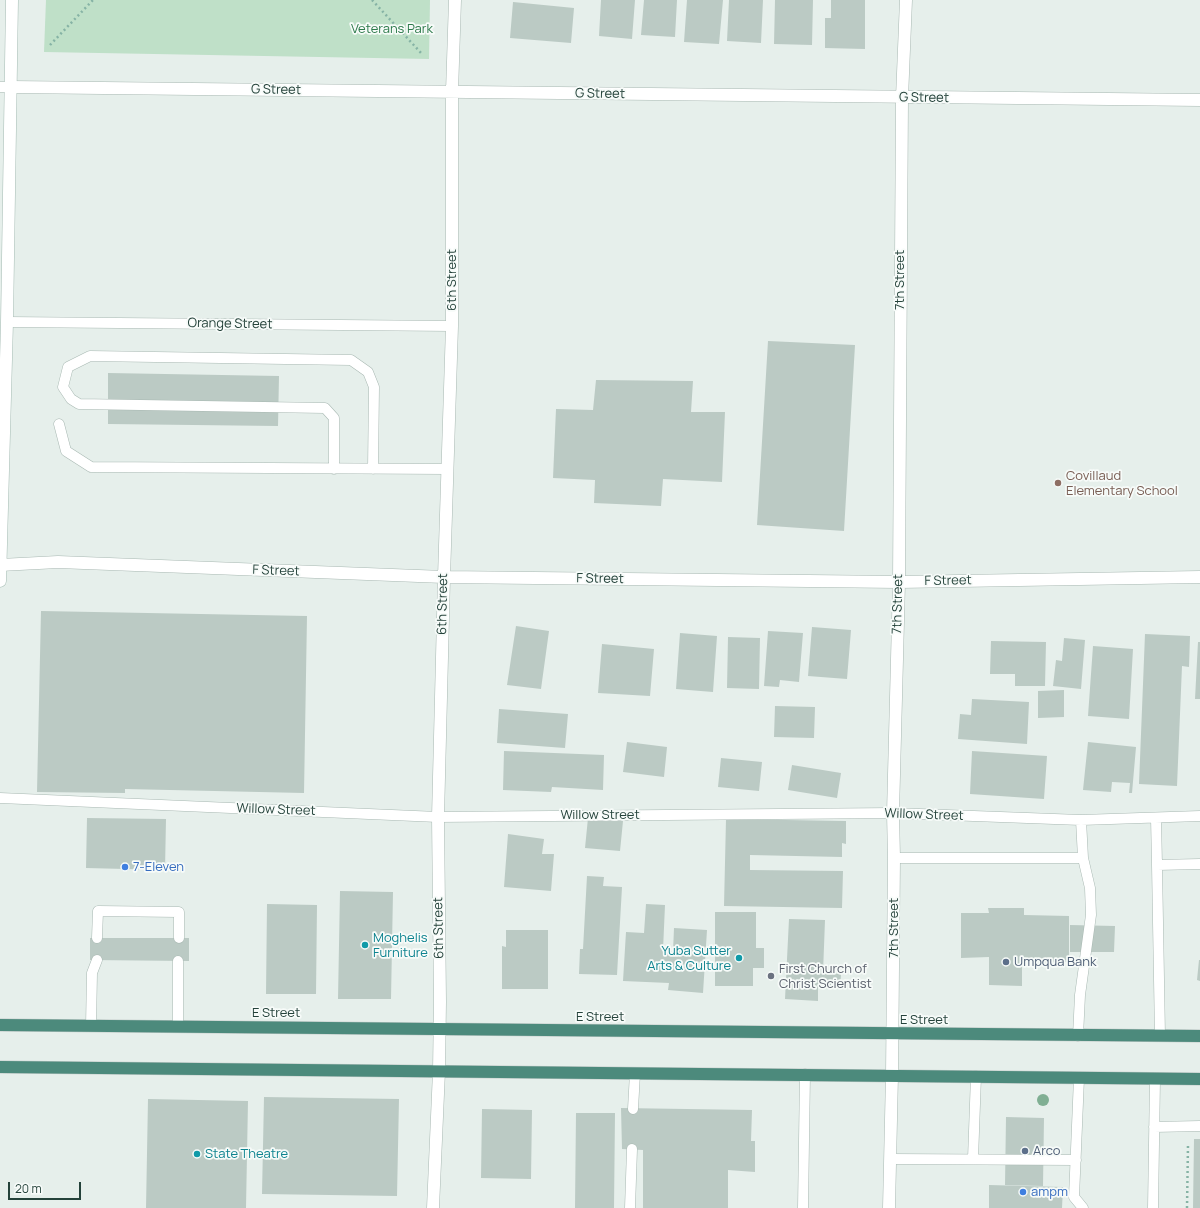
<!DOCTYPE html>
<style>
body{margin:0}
#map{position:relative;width:1200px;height:1208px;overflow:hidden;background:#e6efeb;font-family:Manrope,sans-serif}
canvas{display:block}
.scale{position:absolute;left:8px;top:1182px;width:73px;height:18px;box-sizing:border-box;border:2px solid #24423a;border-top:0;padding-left:5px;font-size:12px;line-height:14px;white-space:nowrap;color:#24423a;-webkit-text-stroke:3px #f7fbf9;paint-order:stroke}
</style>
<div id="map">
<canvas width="1200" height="1208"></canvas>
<div class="scale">20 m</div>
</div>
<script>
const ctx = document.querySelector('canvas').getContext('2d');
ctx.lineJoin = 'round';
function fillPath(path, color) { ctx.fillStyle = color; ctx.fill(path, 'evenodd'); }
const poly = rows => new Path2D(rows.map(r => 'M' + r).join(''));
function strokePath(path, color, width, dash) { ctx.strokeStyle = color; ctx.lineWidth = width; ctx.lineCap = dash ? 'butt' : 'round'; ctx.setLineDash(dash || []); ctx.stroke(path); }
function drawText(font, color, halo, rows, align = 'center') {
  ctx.font = font + ' Manrope,sans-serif'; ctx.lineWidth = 3.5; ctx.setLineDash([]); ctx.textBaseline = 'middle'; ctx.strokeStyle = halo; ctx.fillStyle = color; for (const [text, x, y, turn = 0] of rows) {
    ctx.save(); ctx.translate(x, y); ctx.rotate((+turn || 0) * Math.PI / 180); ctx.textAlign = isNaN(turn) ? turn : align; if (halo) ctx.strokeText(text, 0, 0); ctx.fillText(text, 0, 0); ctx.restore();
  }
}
fillPath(poly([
 [46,0,430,0,429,59,44,52]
]), '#bfe0c8');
fillPath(poly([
 [601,0,635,0,632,39,599,36],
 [644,0,677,0,675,37,641,35],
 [687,0,723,0,719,44,684,42],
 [729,0,763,0,761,43,727,41],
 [775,0,813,0,812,45,774,44],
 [831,0,865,0,865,49,825,48,825,18,831,18],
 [513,2,574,8,571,43,510,38],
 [768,341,855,345,844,531,757,525],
 [108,373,279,376,278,426,108,424],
 [596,380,693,381,691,412,725,412,722,482,663,479,661,506,594,503,595,480,553,478,556,409,593,410],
 [41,611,307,616,304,793,125,789,125,793,37,792],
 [516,626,549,631,541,689,507,685],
 [812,627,851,630,847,679,808,676],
 [768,631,803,633,799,682,780,680,779,687,764,686],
 [680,633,717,636,713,692,676,689],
 [1145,634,1190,636,1189,667,1182,666,1177,786,1139,784],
 [728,637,760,638,759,689,727,688],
 [1064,638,1085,640,1081,689,1053,686,1056,660,1062,661],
 [991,641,1046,642,1045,686,1015,686,1015,674,990,674],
 [1198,642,1200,642,1200,699,1195,699],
 [602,644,654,649,650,696,598,693],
 [1093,646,1133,649,1129,719,1088,716],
 [1064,690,1064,717,1038,718,1038,691],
 [972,699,1029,702,1027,744,958,739,960,714,971,715],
 [775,706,815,707,814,738,774,737],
 [499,709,568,714,565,748,497,743],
 [627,742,667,747,664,777,623,772],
 [1088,742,1136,747,1132,793,1129,793,1130,783,1112,782,1111,792,1083,790],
 [504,751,604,755,603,790,552,787,551,792,503,790],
 [972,751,1047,756,1044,799,970,794],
 [721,758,762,762,759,791,718,787],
 [792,765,841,773,837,798,788,790],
 [87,818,166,819,165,870,86,868],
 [588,818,623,821,620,851,585,848],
 [726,819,846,821,846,844,842,843,842,857,750,855,750,870,843,871,842,908,724,906],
 [508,834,544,839,542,854,554,854,551,891,504,887],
 [587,876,604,877,603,886,622,887,617,975,579,974,580,949,583,949],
 [340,891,393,892,391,999,338,999],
 [267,904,317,905,316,994,266,994],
 [646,904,665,905,663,950,673,952,674,928,707,930,703,993,668,990,669,983,623,981,626,932,644,933],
 [988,908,1024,908,1024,915,1069,916,1069,962,1022,961,1022,986,989,985,989,957,961,958,961,913,989,913],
 [715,912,756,912,756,948,764,948,764,968,753,968,753,986,715,986],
 [789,919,825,920,823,973,841,974,840,989,818,988,818,1001,785,999],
 [1070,925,1115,926,1114,952,1070,952],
 [506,930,548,930,548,989,502,989,502,946,506,947],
 [90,938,189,938,189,961,90,960],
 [1199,960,1200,960,1200,981,1197,980],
 [264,1097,399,1099,397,1196,262,1194],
 [148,1099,248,1101,246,1208,146,1208],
 [621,1108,752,1110,751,1141,755,1141,755,1172,728,1170,728,1208,643,1208,643,1150,622,1149],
 [482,1109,532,1110,531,1179,481,1178],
 [576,1113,615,1113,614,1208,575,1208],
 [1006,1117,1044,1118,1043,1186,1005,1185],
 [1194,1139,1200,1139,1200,1208,1193,1208],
 [989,1185,1063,1187,1062,1208,989,1208]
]), '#bbcac4');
const service = poly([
 [0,87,11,87],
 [7,322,452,326],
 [59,424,66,451,91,467,447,469],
 [334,469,334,418,325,408,79,404,71,399,63,387,68,367,90,356,351,360,368,372,374,387,373,469],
 [0,798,438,817,893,813,1081,820,1200,816],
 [1156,818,1157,865,1200,864],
 [894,858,1083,858,1081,820],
 [1157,865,1160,1036],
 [97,938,98,911,179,912,179,938],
 [91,1026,92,973,97,960],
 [178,1026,178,961],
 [1078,1036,1080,995,1091,915,1090,888,1083,858],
 [1079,1078,1074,1197,1083,1208],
 [633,1109,635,1073],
 [1154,1127,1200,1126],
 [890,1159,1076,1160],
 [973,1159,976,1076],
 [630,1208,632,1149],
 [803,1208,805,1074],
 [1153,1208,1155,1079]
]);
const minor = poly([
 [11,87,1200,100],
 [0,565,58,562,444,577,899,582,1200,577],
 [433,1208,439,1071,440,1002,438,817,444,577,452,326,452,92,455,0],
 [889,1208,892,1075,894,858,893,813,899,582,902,98,906,0]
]);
const secondary = poly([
 [0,581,7,322,12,0]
]);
const trunk = poly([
 [0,1025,1200,1036],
 [0,1067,1200,1079]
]);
strokePath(service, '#a8b8b2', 11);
strokePath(minor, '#a8b8b2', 13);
strokePath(secondary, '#a4bbb3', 13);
strokePath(trunk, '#c2cac8', 13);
strokePath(poly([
 [372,0,422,54],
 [50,45,93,0],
 [1187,1208,1188,1144]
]), '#86b3a5', 2.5, [2, 3]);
strokePath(service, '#fff', 10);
strokePath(minor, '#fff', 12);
strokePath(secondary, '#fff', 12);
strokePath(trunk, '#4c8a7c', 12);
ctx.fillStyle = '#80af93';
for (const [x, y] of [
 [1043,1100]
]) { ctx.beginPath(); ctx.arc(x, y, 6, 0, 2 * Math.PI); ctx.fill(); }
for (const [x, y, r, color] of [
 [1058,483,4,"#8d6e63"],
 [125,867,4,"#3f7fe0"],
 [365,945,4,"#0f9aa8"],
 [739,958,4,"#0f9aa8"],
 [1006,962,4,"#5c6f8a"],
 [771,976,4,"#6b7280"],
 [1025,1151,4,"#5c6f8a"],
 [197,1154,4,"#0f9aa8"],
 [1023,1192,4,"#3f7fe0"]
]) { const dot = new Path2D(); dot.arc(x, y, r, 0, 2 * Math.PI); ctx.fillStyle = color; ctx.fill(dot); strokePath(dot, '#f7fbf9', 1.5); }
drawText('13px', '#2d7a4b', '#f7fbf9', [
 ["Veterans Park",392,29]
]);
drawText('13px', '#24423a', '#f7fbf9', [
 ["G Street",276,90,1],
 ["G Street",600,94,1],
 ["G Street",924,98,1],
 ["6th Street",452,280,-90],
 ["7th Street",900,280,-90],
 ["Orange Street",230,324,1],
 ["F Street",276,571,2],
 ["F Street",600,579,1],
 ["F Street",948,581,-1],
 ["6th Street",443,604,-89],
 ["7th Street",898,604,-89],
 ["Willow Street",276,810,2],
 ["Willow Street",600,815],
 ["Willow Street",924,815,2],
 ["6th Street",439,928,-91],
 ["7th Street",894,928,-90],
 ["E Street",276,1013],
 ["E Street",600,1017],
 ["E Street",924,1020]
]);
drawText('13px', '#785e54', '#f7fbf9', [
 ["Covillaud",1066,476],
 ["Elementary School",1066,491]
], 'left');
drawText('13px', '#366cbe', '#f7fbf9', [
 ["7-Eleven",133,867],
 ["ampm",1031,1192]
], 'left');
drawText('13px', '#0d838f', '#f7fbf9', [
 ["Moghelis",373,938],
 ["Furniture",373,953],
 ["Yuba Sutter",731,951,"right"],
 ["Arts & Culture",731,966,"right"],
 ["State Theatre",205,1154]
], 'left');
drawText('13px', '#4e5e75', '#f7fbf9', [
 ["Umpqua Bank",1014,962],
 ["Arco",1033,1151]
], 'left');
drawText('13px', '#5b616d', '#f7fbf9', [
 ["First Church of",779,969],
 ["Christ Scientist",779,984]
], 'left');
</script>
